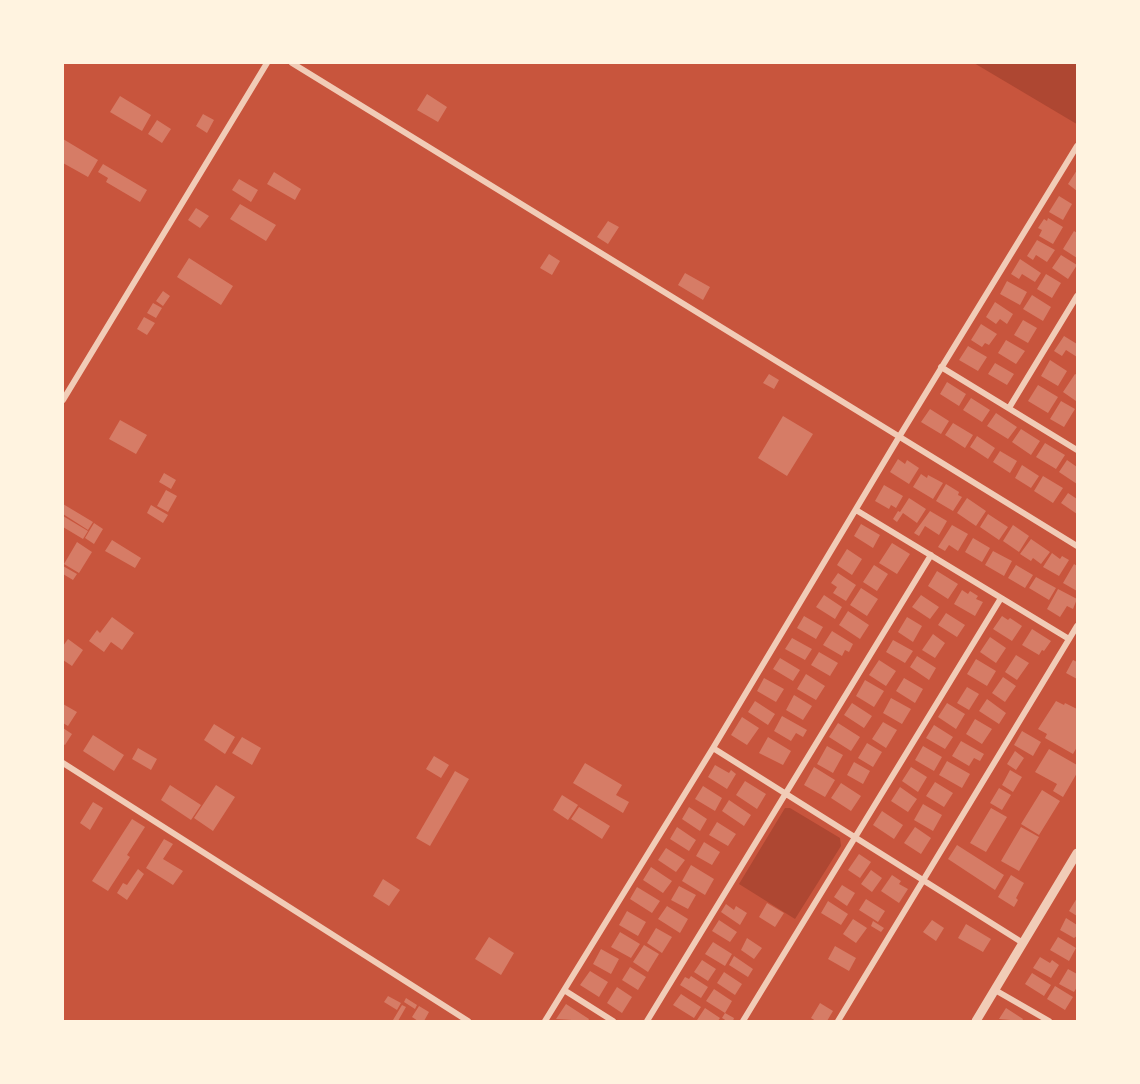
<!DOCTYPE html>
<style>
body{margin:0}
#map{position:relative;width:1140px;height:1084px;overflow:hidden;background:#c8553d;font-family:Figtree,sans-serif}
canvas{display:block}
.frame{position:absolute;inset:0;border:64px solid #fff3e0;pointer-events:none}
</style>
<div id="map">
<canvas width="1140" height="1084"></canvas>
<div class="frame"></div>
</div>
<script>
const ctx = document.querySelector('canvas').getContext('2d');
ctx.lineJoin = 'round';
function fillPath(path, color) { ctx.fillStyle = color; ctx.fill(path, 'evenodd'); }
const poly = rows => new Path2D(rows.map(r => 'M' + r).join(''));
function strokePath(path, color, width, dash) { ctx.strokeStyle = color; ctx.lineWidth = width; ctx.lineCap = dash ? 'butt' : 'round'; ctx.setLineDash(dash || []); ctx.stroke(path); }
fillPath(poly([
 [974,63,1077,63,1077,124,1075,123],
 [785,808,790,808,840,838,841,846,795,919,739,884]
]), '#ae4732');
fillPath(poly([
 [427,94,447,107,438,122,417,110],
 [120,96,151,115,142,131,110,112],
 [203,114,214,120,207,133,196,126],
 [157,120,171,129,162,143,148,134],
 [63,139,98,160,88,177,63,163],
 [103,164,147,190,140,202,106,182,108,178,98,172],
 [1077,170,1077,191,1068,184],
 [274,172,301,189,295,200,267,184],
 [239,179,258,190,251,202,232,190],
 [1059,196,1072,204,1063,220,1049,212],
 [240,204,276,225,266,241,230,219],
 [196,208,209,216,200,228,188,220],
 [1048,218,1063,227,1053,244,1039,236,1042,230,1038,228,1044,219,1047,221],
 [608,221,619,227,608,244,597,237],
 [1074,231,1077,233,1077,258,1063,249],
 [1037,240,1055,250,1047,262,1036,255,1033,260,1027,256],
 [549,254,560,261,552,275,540,268],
 [1061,255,1077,265,1068,279,1052,268],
 [189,258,233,286,221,305,177,277],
 [1020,259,1041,273,1035,282,1022,274,1019,279,1011,274],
 [685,273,710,287,703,300,678,285],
 [1046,274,1061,283,1052,298,1037,289],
 [1007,281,1027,292,1020,305,1000,294],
 [163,291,170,296,163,306,156,301],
 [1032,295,1051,307,1043,321,1023,309],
 [995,302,1013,314,1007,324,1000,319,996,324,986,317],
 [153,303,162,308,156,318,147,313],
 [144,317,155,323,147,335,137,329],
 [1023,320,1037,328,1028,343,1014,335],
 [981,324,997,334,989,345,985,343,982,347,971,340],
 [1064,336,1077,344,1077,357,1066,350,1062,356,1054,351],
 [1006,340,1025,351,1016,364,998,353],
 [968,346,987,357,978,371,959,360],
 [1050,360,1067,371,1058,386,1041,376],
 [995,363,1014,374,1007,385,988,374],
 [769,374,779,380,774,389,763,383],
 [1075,374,1077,375,1076,401,1063,392],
 [947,382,966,394,959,406,940,394],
 [1038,385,1058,397,1048,413,1028,401],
 [971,398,990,410,982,422,963,410],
 [1061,401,1075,409,1064,427,1050,419],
 [930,409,949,421,941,434,921,422],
 [996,413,1017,427,1008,439,987,426],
 [783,416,813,434,787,476,758,458],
 [120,420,147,435,136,454,109,439],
 [953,423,973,435,965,448,945,435],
 [1021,429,1040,441,1031,455,1012,442],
 [977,436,995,448,988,459,970,447],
 [1045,443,1065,455,1056,469,1036,457],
 [1000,451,1017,461,1010,473,993,462],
 [898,459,905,464,907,460,919,468,909,484,890,472],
 [1067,460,1077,467,1077,484,1059,472],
 [1022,465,1039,476,1031,488,1015,478],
 [164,473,176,480,171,489,159,482],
 [921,474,927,478,928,475,943,483,933,499,913,487],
 [1043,476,1063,488,1053,503,1034,491],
 [946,484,959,492,958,495,962,497,953,511,936,501],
 [884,485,903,496,896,508,891,505,889,509,875,501],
 [166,490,177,496,168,512,157,506],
 [1068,493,1077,499,1077,514,1061,503],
 [909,498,926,509,917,523,903,513,897,522,893,519,898,511,900,512],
 [967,498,986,511,976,526,957,513],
 [63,504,93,522,88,530,63,514],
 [151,505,168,515,163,523,147,513],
 [930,511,947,521,939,535,925,526,919,536,914,533],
 [988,514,1008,527,999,540,980,527],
 [63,516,88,531,83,539,63,527],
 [94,523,103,529,94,544,85,538],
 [861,524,880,535,873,548,854,536],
 [952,525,968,534,958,551,949,545,945,551,938,547],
 [1013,525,1029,536,1019,552,1003,541],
 [973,538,990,548,982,562,965,552],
 [1031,539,1050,552,1041,564,1033,558,1031,561,1020,554],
 [112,540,141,558,135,568,105,551],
 [77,542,92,552,79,573,64,564],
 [892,543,910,554,897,574,879,563],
 [847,549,862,559,852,575,837,565],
 [993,551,1012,561,1004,576,985,565],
 [1052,553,1060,559,1062,556,1069,560,1059,576,1043,567],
 [1074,564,1077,566,1077,591,1063,583],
 [874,565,888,574,877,591,863,582],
 [1016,565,1033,575,1025,588,1008,578],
 [63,566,77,574,73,580,63,574],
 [937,571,958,584,948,599,928,586],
 [838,573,856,585,846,601,833,593,837,587,831,583],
 [1036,577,1056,588,1049,600,1029,588],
 [861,588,878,599,867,616,850,605],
 [1058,589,1077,599,1073,609,1067,606,1060,617,1047,609],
 [962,590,968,594,970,591,978,596,976,599,983,602,975,616,954,604],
 [824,595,842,607,835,619,816,607],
 [921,595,939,607,930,619,912,607],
 [848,611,869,625,860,639,839,625],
 [946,613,965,625,957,637,938,625],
 [804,616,823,627,816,639,797,628],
 [1002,616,1008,620,1010,618,1022,626,1012,641,993,629],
 [112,617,134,633,122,650,111,642,104,652,89,641,97,630,100,633],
 [907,617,922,626,913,642,898,632],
 [1032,629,1051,641,1044,651,1042,650,1039,655,1022,645],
 [832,631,853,644,849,652,845,650,842,656,823,645],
 [933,634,945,643,935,658,922,650],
 [990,637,1006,648,996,663,980,652],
 [792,638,812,649,805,660,785,649],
 [68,639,83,650,72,666,63,660,63,646],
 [893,640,913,651,905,663,886,652],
 [819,652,838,663,830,676,811,665],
 [1016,655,1029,663,1017,680,1005,672],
 [917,656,936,668,929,680,910,667],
 [780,658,800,670,793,681,773,669],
 [976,659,996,671,987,686,967,674],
 [879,660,896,671,886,686,869,675],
 [1073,660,1077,662,1077,679,1066,673],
 [806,674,825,686,816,700,797,689],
 [1003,677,1016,686,1005,702,992,693],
 [764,678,784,689,776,702,757,691],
 [904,678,923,689,915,703,896,691],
 [865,680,884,691,874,707,856,696],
 [967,687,979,694,969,710,957,703],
 [794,695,812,706,803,720,786,710],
 [891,698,911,709,902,724,883,713],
 [987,699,1006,713,999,724,979,711],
 [755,701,775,714,768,725,748,712],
 [1056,701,1064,705,1065,703,1077,709,1077,747,1073,754,1045,738,1047,734,1038,729],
 [852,703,872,716,864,728,844,715],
 [947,703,965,714,956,729,938,717],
 [63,704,77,712,68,726,63,723],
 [782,716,807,730,803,737,796,733,791,741,774,731],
 [742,717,759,728,747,745,731,735],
 [975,719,992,729,982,744,966,734],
 [883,722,897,730,886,748,872,739],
 [838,723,860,737,851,751,829,737],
 [214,724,235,737,225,754,204,740],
 [934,725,953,737,945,749,926,738],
 [63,728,72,734,65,745,63,744],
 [1022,731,1041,742,1033,756,1014,745],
 [93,735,124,755,114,771,83,751],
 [242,737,261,748,252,765,232,753],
 [768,737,791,751,783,765,759,753],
 [961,741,984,754,980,761,974,758,969,766,952,756],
 [867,743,882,752,873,767,858,758],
 [827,746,843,755,833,773,817,764],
 [923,746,942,757,934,771,915,760],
 [138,748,157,759,151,770,132,759],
 [1049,749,1077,765,1077,773,1063,797,1053,791,1057,784,1035,772],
 [1015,751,1024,758,1016,770,1007,764],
 [434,756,449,765,441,778,426,769],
 [947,761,970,774,962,788,939,775],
 [854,762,870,771,863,784,847,775],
 [585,763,622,785,616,795,629,802,623,813,573,783],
 [715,765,729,773,731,770,736,774,727,789,708,777],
 [814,767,835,780,825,797,804,785],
 [911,767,927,777,918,792,902,781],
 [1010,770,1022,777,1013,792,1002,785],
 [455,771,469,779,430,846,416,838],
 [745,781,766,794,757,809,736,795],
 [935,782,953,793,944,807,926,796],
 [841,783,861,796,851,811,831,798],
 [170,785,201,805,191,820,161,800],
 [216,785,235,797,213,831,194,818],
 [703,786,722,798,715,811,695,799],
 [900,787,917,799,908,812,891,801],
 [999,788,1011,795,1002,810,990,803],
 [1042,790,1060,801,1039,835,1021,824],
 [562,795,578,805,568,820,553,810],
 [729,800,751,815,744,826,722,811],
 [93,802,103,808,90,830,80,823],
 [923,804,942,815,933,831,914,820],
 [579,807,610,826,602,839,571,819],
 [689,807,707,819,700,831,682,819],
 [991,808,1007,817,986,852,970,843],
 [882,811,903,825,894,839,873,825],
 [132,819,145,827,127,855,130,857,108,891,92,881],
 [717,822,736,834,728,846,709,835],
 [677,827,696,840,689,851,670,839],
 [915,827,931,838,921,854,904,843],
 [1021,827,1039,837,1019,871,1001,861],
 [164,839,173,844,163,859,183,871,173,885,146,868],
 [704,842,720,852,712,865,696,856],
 [957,845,1004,875,995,890,948,859],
 [666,848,685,860,676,872,658,860],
 [859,854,871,862,860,878,848,870],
 [691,865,714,879,705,895,682,881],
 [651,867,672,881,663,893,643,880],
 [138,869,144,874,127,900,117,893,123,883,127,885],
 [871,870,882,878,872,892,861,884],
 [892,875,901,881,899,884,908,889,899,903,881,891],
 [1011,875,1024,883,1016,898,1018,900,1014,907,998,897],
 [383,879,400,890,389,906,373,896],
 [842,885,855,893,847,906,834,897],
 [679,886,696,895,688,909,671,900],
 [637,887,660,901,652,913,630,899],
 [1077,898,1077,916,1069,911],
 [866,899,885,911,878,922,859,910],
 [828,901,848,914,841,925,821,913],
 [767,903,784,913,775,927,759,917],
 [726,904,734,910,736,906,747,913,740,925,721,912],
 [667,906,688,919,680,933,658,919],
 [627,911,646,922,638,936,619,925],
 [1066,918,1077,925,1077,936,1074,938,1060,930],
 [853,919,867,928,856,943,843,934],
 [719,920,737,932,730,942,712,931],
 [932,920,944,928,936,941,923,932],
 [873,921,884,928,881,932,871,926],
 [966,924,991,939,983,952,958,938],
 [656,928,672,937,662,953,647,943],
 [620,932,640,944,631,958,611,947],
 [489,937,514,953,501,975,475,959],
 [1058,937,1076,948,1069,961,1050,950],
 [747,938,762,948,754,959,741,950],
 [713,942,732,954,725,966,705,954],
 [644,945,659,954,648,972,633,962],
 [835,946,856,958,849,971,828,959],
 [601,949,619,959,611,974,593,964],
 [734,956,753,969,748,977,729,965],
 [1040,957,1050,963,1052,960,1059,965,1051,978,1033,968],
 [702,960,716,969,708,981,694,972],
 [630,967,646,977,638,990,622,980],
 [1068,969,1077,974,1077,987,1074,992,1059,984],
 [590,971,608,982,599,997,580,985],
 [724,972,742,984,735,995,717,983],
 [1032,973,1051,985,1044,996,1025,984],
 [691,976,708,987,701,998,680,985,685,977,689,979],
 [1055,986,1073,997,1065,1010,1047,999],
 [617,987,632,997,622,1013,607,1003],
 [714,989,732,1001,725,1013,706,1001],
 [681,994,701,1007,694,1018,673,1005],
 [388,996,401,1003,397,1010,384,1002],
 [406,998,417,1005,415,1009,404,1002],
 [820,1003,833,1011,827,1021,816,1021,811,1018],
 [566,1004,589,1019,588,1021,556,1019],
 [402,1005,406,1007,398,1021,395,1021,393,1020],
 [419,1006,429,1012,424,1021,418,1021,412,1017],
 [705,1008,720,1018,718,1021,697,1020],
 [1006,1008,1023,1019,1022,1021,999,1019],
 [725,1013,734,1018,733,1021,727,1021,722,1018]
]), '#d67c66');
strokePath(poly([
 [292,63,1077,546],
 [941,367,1077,450],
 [63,400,267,63],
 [1009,408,1077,296],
 [856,510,1069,639],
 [713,748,1023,943],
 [63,763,468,1021],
 [564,990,613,1021],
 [995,990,1049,1021],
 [545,1021,713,748,899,437,1077,146],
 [647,1021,931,555],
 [743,1021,1001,598],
 [838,1021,1077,626]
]), '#f1ccb7', 6);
strokePath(poly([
 [976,1021,1077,853]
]), '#f1ccb7', 9);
</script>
